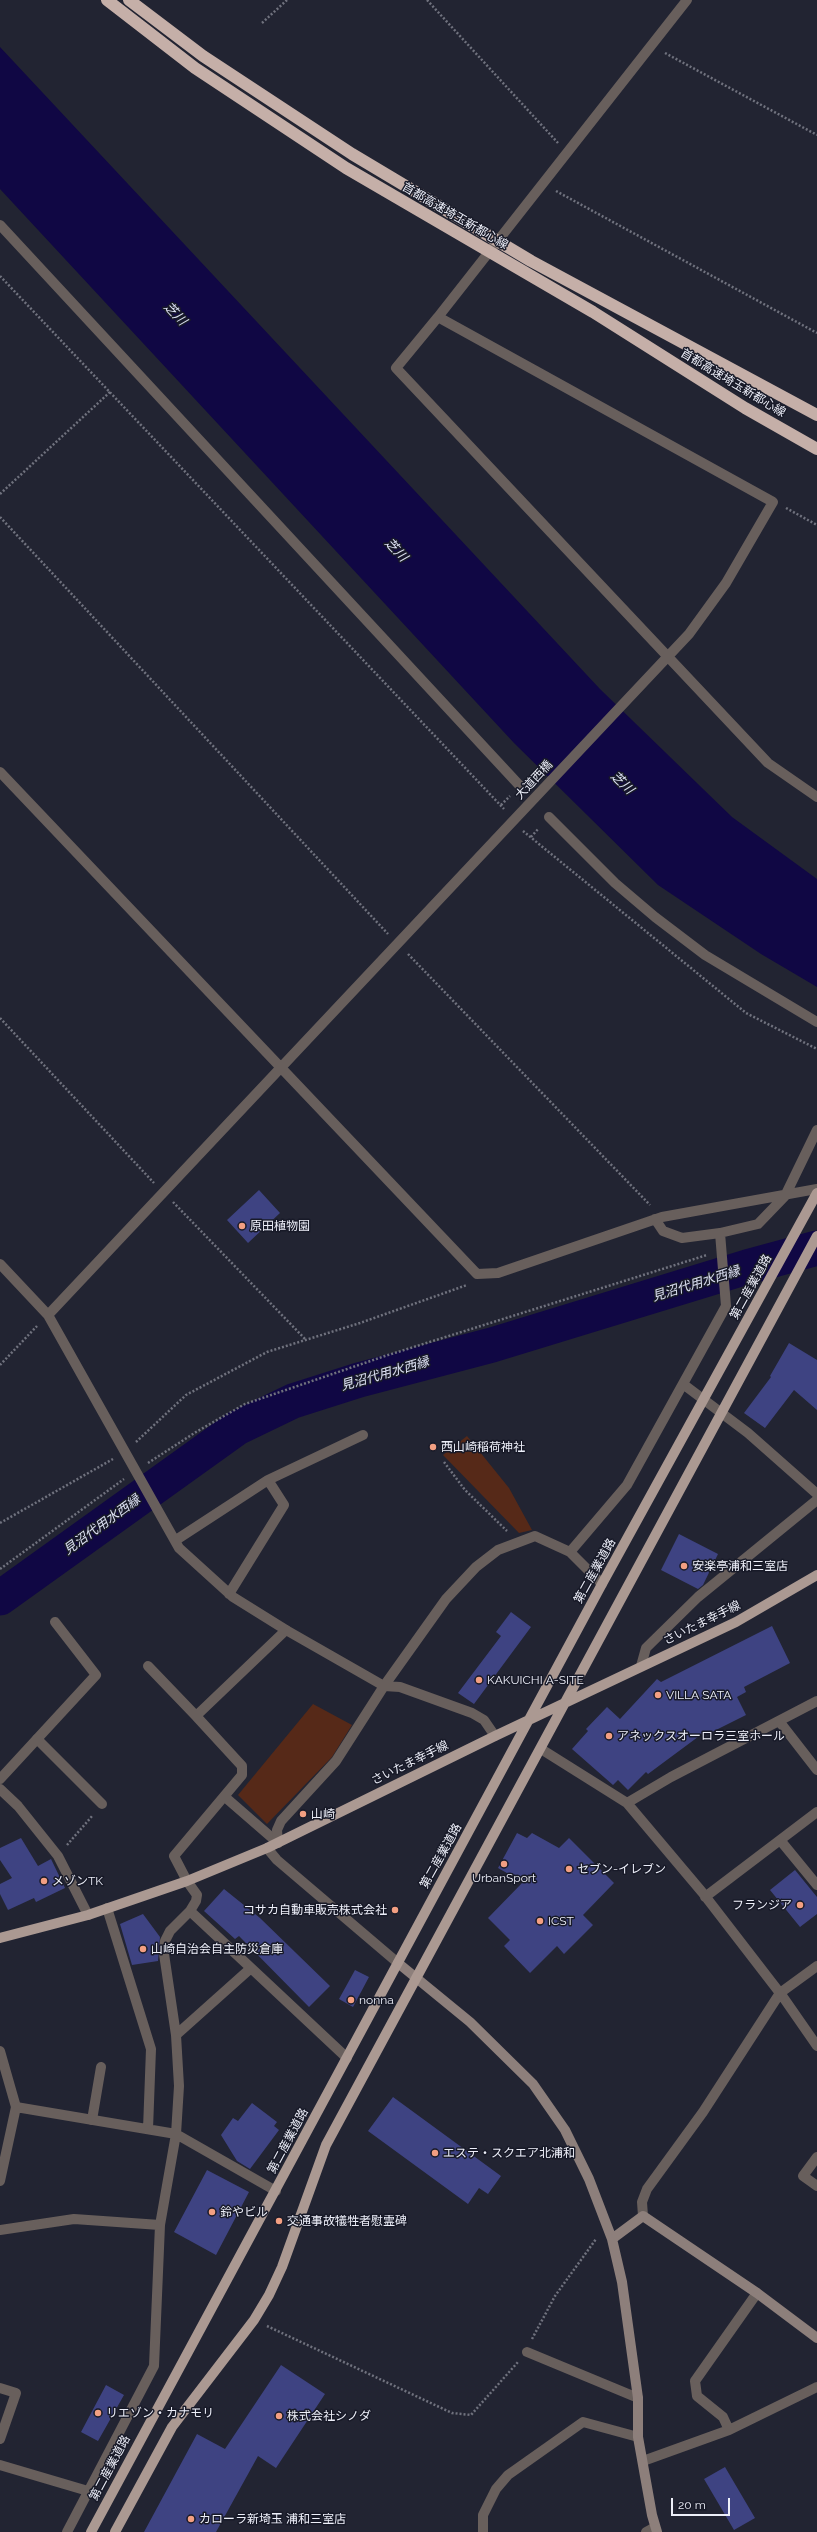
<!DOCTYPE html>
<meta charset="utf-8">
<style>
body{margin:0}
#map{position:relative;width:817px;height:2532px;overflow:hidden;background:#222432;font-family:Raleway,sans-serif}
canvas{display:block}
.scale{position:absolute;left:671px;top:2498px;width:59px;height:18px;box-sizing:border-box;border:2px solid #edeff9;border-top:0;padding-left:5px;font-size:12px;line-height:14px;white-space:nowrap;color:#edeff9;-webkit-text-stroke:3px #181a28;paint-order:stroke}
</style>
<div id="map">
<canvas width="817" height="2532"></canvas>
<div class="scale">20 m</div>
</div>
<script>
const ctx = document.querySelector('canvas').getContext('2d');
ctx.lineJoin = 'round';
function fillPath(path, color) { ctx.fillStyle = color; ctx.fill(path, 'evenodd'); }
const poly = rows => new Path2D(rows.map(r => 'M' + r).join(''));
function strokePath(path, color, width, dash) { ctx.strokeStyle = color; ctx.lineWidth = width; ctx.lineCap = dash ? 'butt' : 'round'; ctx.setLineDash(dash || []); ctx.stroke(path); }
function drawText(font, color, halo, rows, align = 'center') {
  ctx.font = font + ' Raleway,"Noto Sans JP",sans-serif'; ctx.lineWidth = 3; ctx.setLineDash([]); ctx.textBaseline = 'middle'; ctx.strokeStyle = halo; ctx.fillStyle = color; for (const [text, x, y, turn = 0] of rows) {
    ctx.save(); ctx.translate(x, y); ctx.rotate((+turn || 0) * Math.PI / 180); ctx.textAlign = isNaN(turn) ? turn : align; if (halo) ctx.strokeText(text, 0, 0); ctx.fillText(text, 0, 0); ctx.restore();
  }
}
fillPath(poly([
 [467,1436,509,1488,532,1530,519,1533,443,1455],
 [313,1704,352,1725,332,1757,267,1824,238,1795]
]), '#562918');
fillPath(poly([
 [0,47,600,689,732,817,817,879,817,987,761,954,658,885,514,743,0,189]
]), '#100744');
strokePath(poly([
 [0,1598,237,1428,293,1401,359,1380,492,1345,747,1267,817,1248]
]), '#100744', 35);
fillPath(poly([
 [259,1190,280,1213,248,1243,227,1220],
 [789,1343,817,1360,817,1410,794,1390,765,1428,744,1413,771,1377,770,1376],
 [679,1534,718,1554,703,1585,698,1589,661,1570],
 [511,1612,531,1627,474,1704,458,1693,501,1636,496,1632],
 [772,1626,790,1663,744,1687,746,1692,737,1697,746,1715,708,1734,706,1731,648,1774,646,1772,628,1790,618,1780,613,1785,572,1749,588,1731,586,1729,607,1707,620,1719,657,1679,661,1682],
 [517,1833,527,1838,532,1833,559,1848,569,1838,614,1883,583,1915,593,1925,564,1954,557,1946,530,1973,504,1946,510,1940,488,1918,523,1882,498,1868],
 [21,1838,38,1866,51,1859,65,1888,36,1902,34,1898,8,1910,0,1894,0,1884,12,1878,0,1860,0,1848],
 [795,1870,817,1897,817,1914,800,1927,770,1890],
 [224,1889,260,1918,330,1986,309,2007,239,1936,235,1939,204,1911],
 [143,1914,160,1937,158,1961,132,1965,120,1924],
 [355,1970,369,1977,353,2007,339,1999],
 [393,2097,501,2176,488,2194,479,2188,468,2204,368,2131],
 [252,2103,277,2122,274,2126,279,2130,250,2169,237,2161,221,2135,233,2118,238,2121],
 [207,2170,249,2192,216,2255,174,2232],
 [281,2365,325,2394,276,2468,258,2456,216,2532,144,2532,197,2434,225,2449],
 [106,2385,124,2395,98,2441,81,2432],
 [725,2467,755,2518,734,2530,704,2479]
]), '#3e4382');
strokePath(poly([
 [427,0,558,143],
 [262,23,287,0],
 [665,53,817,135],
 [556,191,817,333],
 [0,276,504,809],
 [0,494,110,392],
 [786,508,817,525],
 [0,517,388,934],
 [501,805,510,796],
 [523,831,746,1013,817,1049],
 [531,837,539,828],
 [408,954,650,1205],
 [0,1018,154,1183],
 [173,1202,306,1340],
 [0,1365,37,1326],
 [136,1442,186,1395,267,1352,360,1323,467,1285],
 [444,1462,465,1490,507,1531],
 [148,1463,196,1432,245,1404,385,1356,707,1255],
 [0,1523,113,1459],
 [0,1569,124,1479],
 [67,1845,93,1815],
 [267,2326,452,2413,471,2415,518,2362],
 [532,2339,555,2296,596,2239]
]), '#70727e', 2.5, [2, 2]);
strokePath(poly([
 [148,1666,196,1716],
 [37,1739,102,1804],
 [225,1797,278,1843],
 [187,1881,174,1856,242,1775,242,1766,196,1716,286,1630],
 [0,2051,16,2107],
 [92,2120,101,2067]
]), '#685f5c', 10);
strokePath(poly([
 [0,225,520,786],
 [438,317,396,368,768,763,817,797],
 [0,772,477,1274,498,1273,662,1217,817,1189],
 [549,817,615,883,655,917,705,955,817,1022],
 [655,1219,663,1231,682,1238,720,1233,758,1224,785,1196,817,1130],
 [0,1264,48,1315,179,1548,233,1597,286,1630,384,1686,400,1687,472,1713,484,1720,495,1736],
 [48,1315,689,634,726,583,773,502,438,317,687,0],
 [683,1384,748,1433,817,1494],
 [176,1540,268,1480,363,1435],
 [570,1552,602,1584],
 [229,1594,284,1505,268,1480],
 [641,1666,646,1648,698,1597,817,1500],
 [779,1721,817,1770],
 [541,1749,627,1803,702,1892,783,1997,817,2046],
 [0,1779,96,1675,55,1622],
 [0,1789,18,1806,58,1856,88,1915],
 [627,1803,671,1777,817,1701],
 [780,1840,817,1885],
 [278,1843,277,1830,281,1821,336,1761,384,1686,446,1599,476,1567,498,1550,535,1536,570,1552,627,1485,726,1306,720,1233],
 [267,1848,277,1860,398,1963],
 [705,1897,817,1812],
 [107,1908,151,2049,148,2129],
 [190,1911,251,1968],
 [176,2035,251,1968,347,2058],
 [817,2157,803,2176,817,2186],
 [0,2181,16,2107,176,2134,276,2191],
 [643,2216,642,2202,647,2189,703,2112,780,1993,817,1966],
 [0,2230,74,2219,160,2225],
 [527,2352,638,2398],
 [0,2388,16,2393,0,2439],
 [729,2430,723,2417,697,2396,695,2381,757,2293],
 [643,2461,729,2430,817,2387],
 [0,2465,88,2491],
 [67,2532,154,2366,160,2225,176,2134,179,2086,176,2035,164,1954,165,1941,170,1931,190,1911,196,1901,197,1895,187,1881],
 [483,2532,483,2515,496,2489,508,2475,583,2422,638,2437],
 [646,2532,655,2527]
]), '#685f5c', 10);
strokePath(poly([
 [398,1963,470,2022,533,2084,565,2130,589,2179,612,2239,622,2282,638,2398,638,2437,652,2515,657,2532],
 [612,2239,643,2216,757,2293,817,2338]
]), '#8d7f7b', 10);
strokePath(poly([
 [0,1938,88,1915,187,1881,267,1848,495,1736,736,1622,817,1575],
 [91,2532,602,1584,817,1193],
 [115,2532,172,2427,254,2320,269,2295,282,2267,326,2145,817,1236]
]), '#ab9992', 10);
strokePath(poly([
 [107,0,195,68,346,168,593,312,745,408,817,449],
 [129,0,203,56,352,154,531,261,817,415]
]), '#c5afa8', 12);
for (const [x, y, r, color] of [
 [242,1226,4,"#f39f82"],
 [433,1447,4,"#f39f82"],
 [684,1566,4,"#f39f82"],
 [479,1680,4,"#f39f82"],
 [658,1695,4,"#f39f82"],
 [609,1736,4,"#f39f82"],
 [303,1814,4,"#f39f82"],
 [504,1864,4,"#f39f82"],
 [569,1869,4,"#f39f82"],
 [44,1881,4,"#f39f82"],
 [800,1905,4,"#f39f82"],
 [395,1910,4,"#f39f82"],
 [540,1921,4,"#f39f82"],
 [143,1949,4,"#f39f82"],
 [351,2000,4,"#f39f82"],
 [435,2153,4,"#f39f82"],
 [212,2212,4,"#f39f82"],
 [279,2221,4,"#f39f82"],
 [98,2413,4,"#f39f82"],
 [279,2416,4,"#f39f82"],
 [191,2519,4,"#f39f82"]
]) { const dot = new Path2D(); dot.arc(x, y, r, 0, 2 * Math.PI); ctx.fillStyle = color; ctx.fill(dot); strokePath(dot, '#181a28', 1.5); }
drawText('12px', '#edeff9', '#181a28', [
 ["首都高速埼玉新都心線",455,216,30],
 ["首都高速埼玉新都心線",733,383,31],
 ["大道西橋",534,780,-47],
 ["第二産業道路",751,1287,-61],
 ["第二産業道路",595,1571,-61],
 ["さいたま幸手線",702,1623,-26],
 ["さいたま幸手線",410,1763,-26],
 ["第二産業道路",441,1856,-61],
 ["第二産業道路",288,2141,-62],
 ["第二産業道路",110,2468,-62]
]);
drawText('12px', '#edeff9', '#181a28', [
 ["原田植物園",250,1226],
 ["西山崎稲荷神社",441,1447],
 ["安楽亭浦和三室店",692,1566],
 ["KAKUICHI A-SITE",487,1680],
 ["VILLA SATA",666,1695],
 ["アネックスオーロラ三室ホール",617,1736],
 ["山崎",311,1814],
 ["セブン-イレブン",577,1869],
 ["UrbanSport",504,1878,"center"],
 ["メゾンTK",52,1881],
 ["フランジア",792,1905,"right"],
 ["コサカ自動車販売株式会社",387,1910,"right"],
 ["ICST",548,1921],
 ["山崎自治会自主防災倉庫",151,1949],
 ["nonna",359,2000],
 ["エステ・スクエア北浦和",443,2153],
 ["鈴やビル",220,2212],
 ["交通事故犠牲者慰霊碑",287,2221],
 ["リエゾン・カナモリ",106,2413],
 ["株式会社シノダ",287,2416],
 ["カローラ新埼玉 浦和三室店",199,2519]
], 'left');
drawText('italic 13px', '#dce0f3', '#181a28', [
 ["芝川",175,314,46],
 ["芝川",396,550,47],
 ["芝川",622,783,44],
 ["見沼代用水西縁",696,1284,-17],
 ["見沼代用水西縁",385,1374,-16],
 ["見沼代用水西縁",102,1525,-36]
]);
</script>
